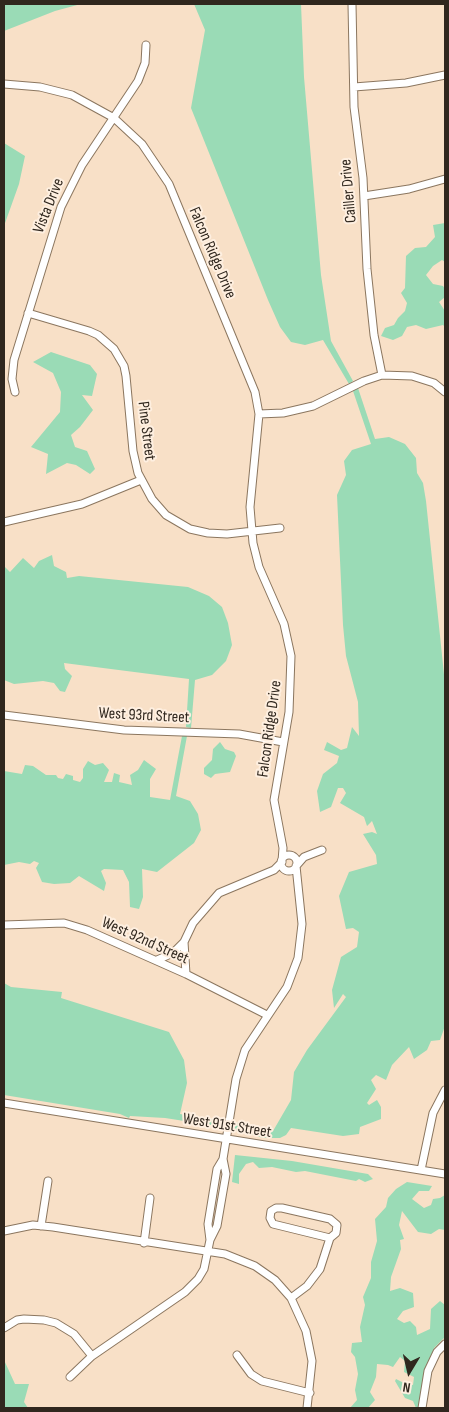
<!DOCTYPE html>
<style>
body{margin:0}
#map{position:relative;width:449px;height:1412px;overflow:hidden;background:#f8e0c7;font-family:"Sofia Sans Condensed",sans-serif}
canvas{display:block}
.frame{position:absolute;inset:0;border:5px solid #30271e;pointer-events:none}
.north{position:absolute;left:384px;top:1347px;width:50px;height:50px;-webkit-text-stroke:4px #feefe0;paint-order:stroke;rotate:189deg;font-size:14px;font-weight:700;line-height:20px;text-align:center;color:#30271e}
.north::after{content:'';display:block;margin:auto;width:18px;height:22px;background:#30271e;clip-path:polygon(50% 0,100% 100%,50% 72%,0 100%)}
</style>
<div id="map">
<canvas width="449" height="1412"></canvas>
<div class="frame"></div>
<div class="north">N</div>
</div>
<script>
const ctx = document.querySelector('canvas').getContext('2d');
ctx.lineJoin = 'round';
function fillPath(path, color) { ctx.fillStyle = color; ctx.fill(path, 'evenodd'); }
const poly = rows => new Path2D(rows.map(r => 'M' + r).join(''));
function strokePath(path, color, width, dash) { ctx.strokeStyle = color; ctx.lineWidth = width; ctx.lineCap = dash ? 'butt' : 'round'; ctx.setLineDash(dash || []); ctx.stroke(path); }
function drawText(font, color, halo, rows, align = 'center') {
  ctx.font = font + ' "Sofia Sans Condensed",sans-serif'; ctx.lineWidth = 4; ctx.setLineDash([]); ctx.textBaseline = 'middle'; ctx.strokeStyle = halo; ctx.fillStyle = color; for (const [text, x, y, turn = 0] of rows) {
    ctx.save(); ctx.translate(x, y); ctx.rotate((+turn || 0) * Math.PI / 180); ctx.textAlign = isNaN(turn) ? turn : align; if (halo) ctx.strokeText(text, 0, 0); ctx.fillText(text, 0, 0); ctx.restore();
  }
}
fillPath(poly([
 [4,4,81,4,55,11,4,31],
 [194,4,301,4,304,77,321,275,331,341,353,381,349,384,323,340,305,345,291,342,280,327,268,300,191,108,205,30],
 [4,143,25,156,19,184,4,226],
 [445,223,445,262,442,260,433,266,426,275,433,284,443,286,445,289,445,297,439,302,445,311,445,327,443,325,426,329,416,325,407,327,402,336,393,340,381,336,385,328,394,325,398,318,405,311,407,303,401,293,405,288,406,256,415,248,426,247,435,237,433,225],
 [51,352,90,365,97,374,92,396,82,395,93,410,80,427,71,435,75,447,87,451,95,469,90,474,76,465,67,463,46,474,48,454,31,447,60,412,61,392,53,373,33,362],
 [358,388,375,439,389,437,405,444,416,458,417,473,423,483,426,501,445,684,445,1026,440,1040,431,1041,427,1050,414,1059,409,1047,392,1065,386,1080,376,1075,371,1080,376,1089,367,1103,369,1105,377,1100,381,1107,381,1119,360,1127,359,1134,343,1136,291,1128,286,1135,280,1138,264,1138,234,1130,235,1122,260,1131,273,1131,291,1100,294,1072,307,1050,346,997,343,994,334,1008,332,990,341,957,357,947,359,932,353,928,346,929,339,896,349,872,377,864,376,855,363,834,372,832,377,834,372,821,367,826,364,817,340,803,346,793,343,788,338,788,331,807,320,812,317,791,323,774,337,763,339,756,324,750,327,742,341,750,347,748,352,727,359,736,358,702,346,656,343,625,337,495,346,475,344,461,352,450,371,444,353,391],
 [52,555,54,566,66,572,67,578,79,576,188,587,209,596,222,607,228,623,232,645,226,661,212,675,195,680,191,728,186,727,189,679,64,663,65,669,72,676,65,692,60,691,54,683,43,681,14,684,4,680,4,566,10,572,23,558,34,568,39,561],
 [182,736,187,736,176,796,190,801,198,814,201,830,194,843,157,872,142,869,143,897,139,909,130,907,129,882,123,870,104,869,101,871,106,883,104,891,79,876,70,883,54,884,42,882,36,868,39,863,34,861,30,864,19,862,4,865,4,771,22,774,25,765,33,766,46,775,56,775,58,778,63,779,66,774,73,776,73,780,80,782,83,778,83,769,88,761,95,765,103,763,109,770,104,782,112,782,114,773,120,775,119,782,132,785,130,775,138,770,144,760,156,769,150,779,150,797,170,800],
 [220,742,225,749,234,752,236,756,230,772,215,774,211,778,204,774,204,768,212,760,213,749],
 [4,983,11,987,62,992,61,998,169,1032,184,1060,187,1083,180,1114,224,1121,223,1127,165,1118,130,1116,129,1118,120,1114,4,1095],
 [235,1155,292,1161,368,1174,373,1179,365,1182,359,1179,356,1181,305,1171,296,1172,272,1167,259,1168,253,1162,246,1164,239,1174,239,1184,232,1182],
 [407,1182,432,1186,429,1191,419,1191,412,1199,424,1208,431,1205,433,1199,440,1198,445,1195,445,1230,439,1229,431,1234,418,1232,402,1211,399,1225,404,1239,400,1240,401,1249,391,1277,390,1291,400,1288,413,1293,414,1307,403,1311,397,1319,404,1323,410,1321,416,1327,417,1335,430,1329,431,1309,440,1301,445,1305,445,1337,434,1348,421,1408,416,1408,413,1401,405,1398,395,1381,396,1379,406,1384,413,1385,414,1377,404,1372,405,1361,400,1357,393,1367,388,1365,377,1364,376,1377,370,1392,375,1400,368,1408,350,1408,357,1400,355,1390,358,1374,355,1357,351,1352,352,1343,362,1342,360,1327,365,1305,363,1297,371,1278,371,1262,377,1241,375,1219,386,1207,388,1198,396,1189],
 [4,1360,15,1384,29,1384,24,1402,28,1408,4,1408]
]), '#9adbb6');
const minor = poly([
 [352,4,354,107,363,178,367,269,374,335,382,375],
 [4,84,40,87,72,95,114,118,142,144,169,184,255,392,259,414,250,507,253,543,259,567,284,624,291,656,289,712,274,800,283,848,282,861],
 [354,87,406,83,445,75],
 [364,196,409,189,445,179],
 [28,313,89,331,98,335,114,349,124,366,126,376,133,451,138,473,152,499,166,515,190,529,208,533,227,534,280,528],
 [15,392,12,379,14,360,61,207,82,165,138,81,145,63,146,45],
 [259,414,283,413,313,406,364,381,382,375,412,376,434,383,445,392],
 [4,522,82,504,141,480],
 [4,715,124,730,239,734,283,742],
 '281 863a8 8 0 1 1 16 0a8 8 0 1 1-16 0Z',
 [297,865,304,857,322,850],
 [4,925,64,923,87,930,186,974,267,1015],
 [184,942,186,974],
 [157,960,173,953,184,942,193,923,219,893,274,870,282,862],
 [4,1103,445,1174],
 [421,1170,433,1113,445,1090],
 [41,1226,48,1181],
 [4,1231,33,1225,53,1227,225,1254,255,1266,275,1280,291,1298,306,1331,312,1361,307,1408],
 [210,1240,217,1226,226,1174,223,1159],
 [144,1243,150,1198],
 [291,1298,307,1286,320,1269,330,1238,336,1233,337,1225,330,1219,282,1208,276,1208,271,1211,270,1218,273,1224,330,1238],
 [4,1328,17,1320,24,1319,44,1320,56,1323,74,1334,92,1356],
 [237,1355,251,1374,262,1381,310,1393],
 [70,1377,92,1356,185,1292,198,1279,204,1269,210,1240,208,1224,217,1169,223,1159,236,1079,245,1050,287,987,298,958,302,924,296,866],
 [422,1408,428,1371,437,1352,445,1344]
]);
strokePath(minor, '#8b765f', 9);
strokePath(minor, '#fff', 7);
drawText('16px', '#30271e', '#feefe0', [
 ["Cailler Drive",349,191,-95],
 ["Vista Drive",49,206,-68],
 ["Falcon Ridge Drive",212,253,67],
 ["Pine Street",146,431,83],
 ["West 93rd Street",144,716,3],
 ["Falcon Ridge Drive",270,729,-82],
 ["West 92nd Street",145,941,24],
 ["West 91st Street",227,1126,9]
]);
</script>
